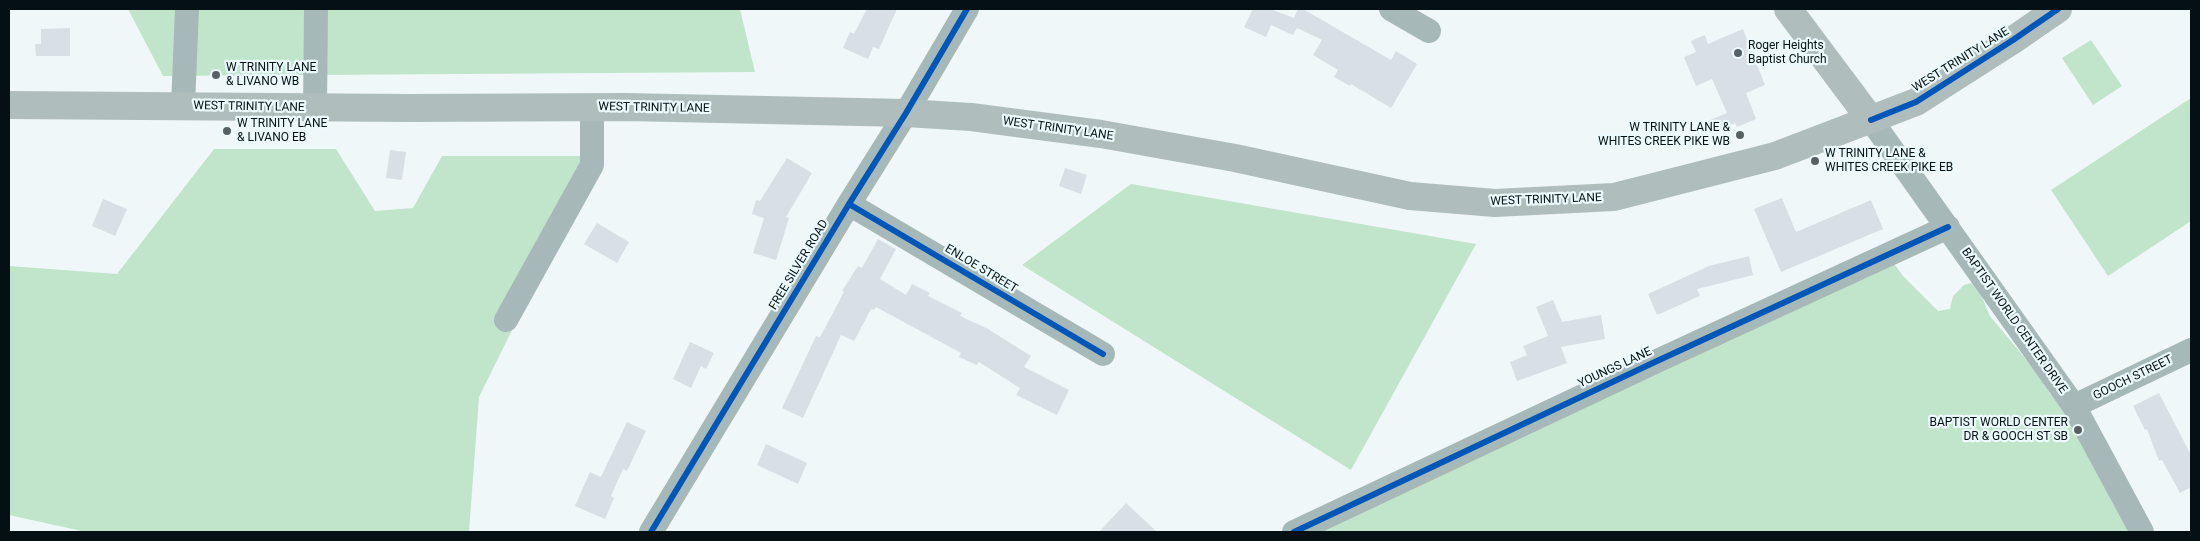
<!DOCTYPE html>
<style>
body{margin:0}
#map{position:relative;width:2200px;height:541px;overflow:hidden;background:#f0f7f9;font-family:Roboto,sans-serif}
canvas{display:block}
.frame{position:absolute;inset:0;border:10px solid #041013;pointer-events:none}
</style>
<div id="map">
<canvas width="2200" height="541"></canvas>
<div class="frame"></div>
</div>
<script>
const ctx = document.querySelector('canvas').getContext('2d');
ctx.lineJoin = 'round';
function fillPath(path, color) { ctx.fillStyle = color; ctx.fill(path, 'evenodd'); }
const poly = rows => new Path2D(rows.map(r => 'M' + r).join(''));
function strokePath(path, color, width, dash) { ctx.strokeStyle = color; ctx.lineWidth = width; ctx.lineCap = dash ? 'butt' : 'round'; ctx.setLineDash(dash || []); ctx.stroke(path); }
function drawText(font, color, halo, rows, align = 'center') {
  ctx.font = font + ' Roboto,sans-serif'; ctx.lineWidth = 4.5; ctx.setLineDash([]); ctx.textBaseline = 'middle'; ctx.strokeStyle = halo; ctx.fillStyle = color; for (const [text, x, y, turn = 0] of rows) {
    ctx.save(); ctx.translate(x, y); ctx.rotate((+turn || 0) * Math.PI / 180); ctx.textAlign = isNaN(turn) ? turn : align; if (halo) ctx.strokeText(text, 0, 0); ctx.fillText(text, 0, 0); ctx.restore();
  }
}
fillPath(poly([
 [128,9,740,9,755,72,163,76],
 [2091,40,2122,86,2093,105,2062,58],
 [2191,98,2191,221,2108,276,2051,190],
 [214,149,336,149,375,211,413,208,442,156,598,156,479,397,469,532,86,532,9,515,9,266,117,274],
 [1131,184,1476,244,1351,470,1022,265],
 [1888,255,1903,276,1938,311,1950,309,1953,296,1964,285,1971,283,1978,288,1990,316,2039,375,2050,394,2074,406,2142,532,1313,532]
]), '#c1e5ca');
fillPath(poly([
 [867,9,897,9,879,49,873,47,868,59,843,48,850,32,854,34],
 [1253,9,1270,9,1294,18,1298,9,1303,9,1391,60,1396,51,1417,64,1391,108,1351,84,1350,86,1334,77,1338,70,1313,55,1322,40,1297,28,1293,35,1271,25,1266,37,1244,27],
 [70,28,70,56,36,56,35,44,41,44,41,29],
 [1743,29,1765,85,1746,93,1756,119,1737,127,1735,123,1714,132,1710,120,1727,113,1712,79,1696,86,1684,57,1696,52,1691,41,1705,35,1708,44],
 [390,150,406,152,402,180,386,178],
 [787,158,812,173,786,217,789,218,776,260,753,253,764,218,752,214,756,200,760,201],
 [1065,168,1087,175,1081,194,1059,186],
 [1782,198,1796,232,1871,200,1883,229,1781,272,1754,209],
 [103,199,127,209,115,236,92,226],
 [597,223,629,242,617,263,584,244],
 [878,239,896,249,880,279,906,295,912,284,930,293,928,296,962,313,960,316,988,329,1031,356,1024,367,1069,390,1057,415,1016,395,1020,388,979,362,977,365,959,357,961,353,876,307,874,310,871,309,854,341,841,335,803,418,782,408,816,336,820,337,844,292,842,291,858,266,862,268],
 [1749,256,1753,275,1697,289,1700,296,1657,315,1648,294,1709,266],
 [1553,300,1562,322,1601,315,1605,339,1561,347,1567,363,1517,381,1510,362,1527,355,1523,346,1548,336,1536,307],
 [690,342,714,353,706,369,701,366,691,388,673,379],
 [2159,393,2191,455,2191,487,2180,493,2162,460,2159,461,2147,429,2145,430,2133,406],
 [627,422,646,431,627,471,623,469,611,496,614,498,605,519,575,506,590,472,601,477],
 [766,444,807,463,798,484,757,465],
 [1126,503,1157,532,1099,532]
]), '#d8e0e5');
strokePath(poly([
 [1391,9,1429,31],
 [183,106,187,9],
 [315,108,316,9],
 [1871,120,2074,406,2142,532],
 [849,204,1103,354],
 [506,320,592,165,592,107],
 [2074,406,2191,350],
 [651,532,849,204,906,113,967,9],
 [1294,532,1657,361,1948,227]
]), '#a6b9b8', 24);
strokePath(poly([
 [1788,9,1871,120],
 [9,105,409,108,626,107,906,113,971,117,1101,134,1235,158,1410,196,1495,203,1614,197,1775,156,1916,102,2013,40,2058,9]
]), '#afbdbd', 28);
strokePath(poly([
 [1871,120,1916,102,2013,40,2058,9],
 [849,204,1103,354],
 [651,532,849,204,906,113,967,9],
 [1294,532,1657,361,1948,227]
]), '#0057b8', 6);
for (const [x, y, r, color] of [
 [1738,53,5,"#576164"],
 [216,75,5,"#576164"],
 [227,131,5,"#576164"],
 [1740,135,5,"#576164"],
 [1815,161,5,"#576164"],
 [2078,430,5,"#576164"]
]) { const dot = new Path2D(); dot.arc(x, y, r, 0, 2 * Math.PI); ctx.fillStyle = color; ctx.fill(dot); strokePath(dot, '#ecfafd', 2); }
drawText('12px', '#041013', '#ecfafd', [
 ["Roger Heights",1748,46],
 ["Baptist Church",1748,60],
 ["W TRINITY LANE",226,68],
 ["& LIVANO WB",226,82],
 ["W TRINITY LANE",237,124],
 ["& LIVANO EB",237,138],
 ["W TRINITY LANE &",1730,128,"right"],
 ["WHITES CREEK PIKE WB",1730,142,"right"],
 ["W TRINITY LANE &",1825,154],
 ["WHITES CREEK PIKE EB",1825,168],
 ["BAPTIST WORLD CENTER",2068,423,"right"],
 ["DR & GOOCH ST SB",2068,437,"right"]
], 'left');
drawText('12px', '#041013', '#ecfafd', [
 ["WEST TRINITY LANE",1961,60,-32],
 ["WEST TRINITY LANE",249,107,1],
 ["WEST TRINITY LANE",654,108,1],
 ["WEST TRINITY LANE",1058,129,8],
 ["WEST TRINITY LANE",1546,200,-2],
 ["FREE SILVER ROAD",799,265,-59],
 ["ENLOE STREET",981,269,31],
 ["BAPTIST WORLD CENTER DRIVE",2014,321,55],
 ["YOUNGS LANE",1615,368,-25],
 ["GOOCH STREET",2133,378,-26]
]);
</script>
